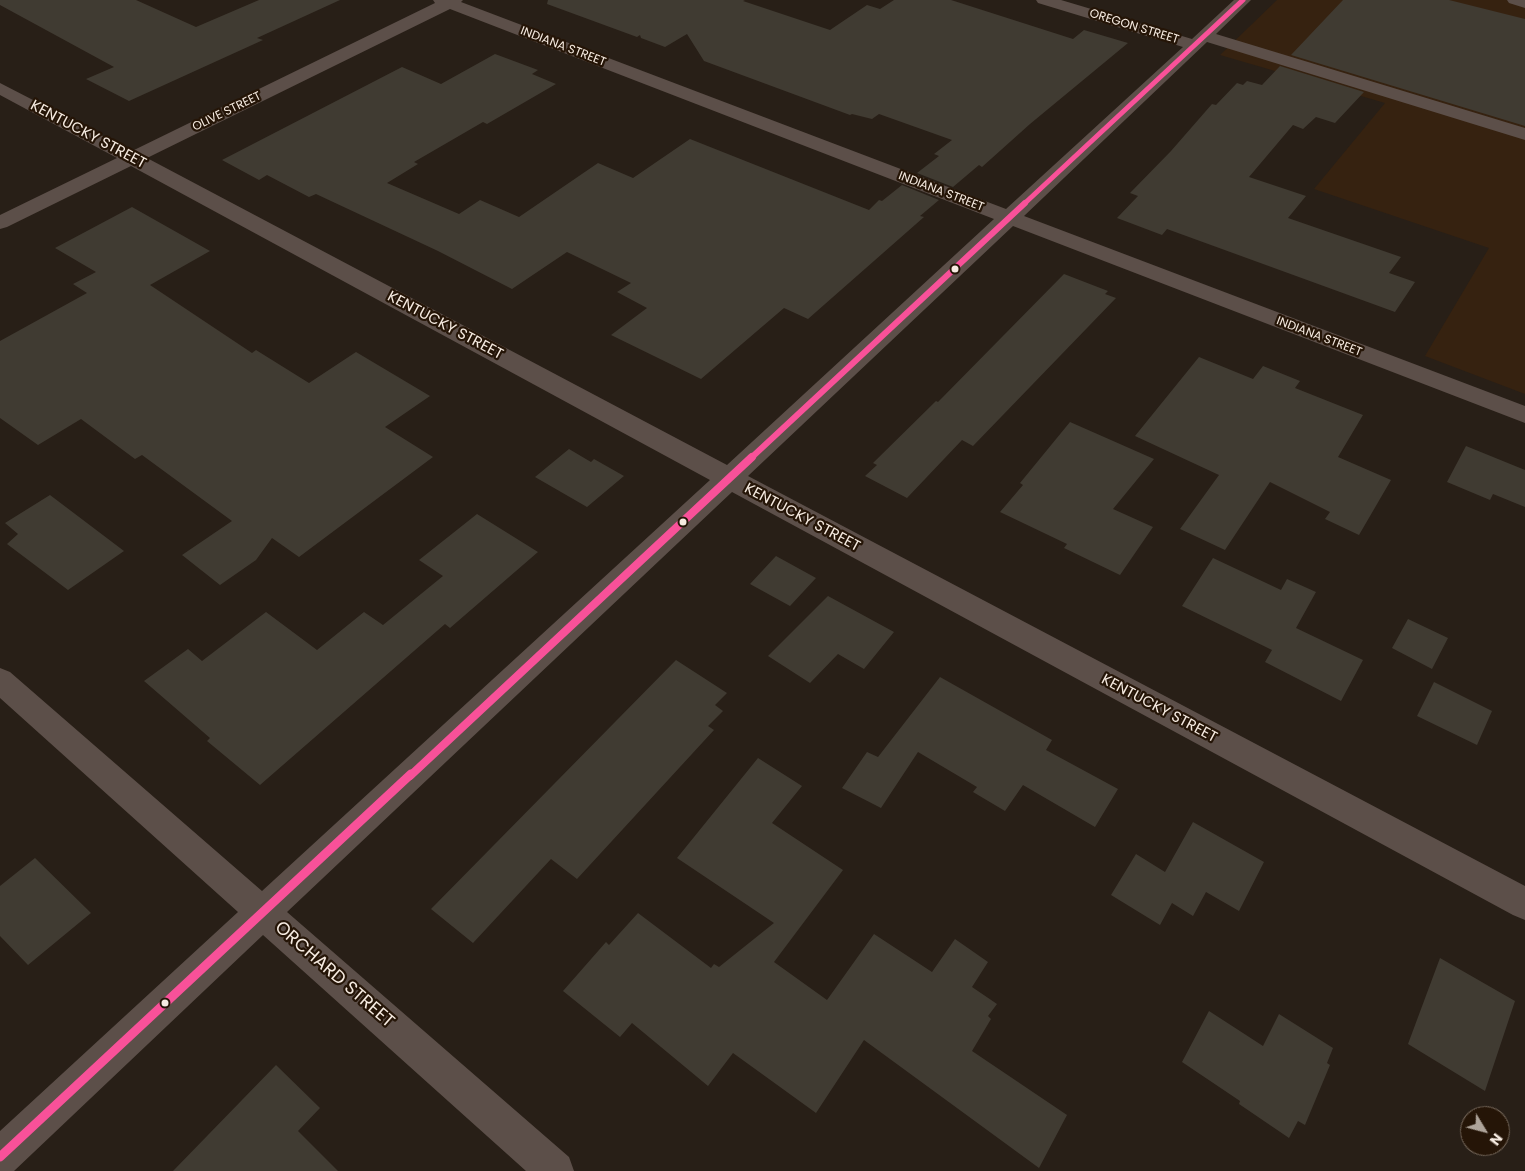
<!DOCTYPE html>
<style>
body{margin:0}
#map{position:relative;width:1525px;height:1171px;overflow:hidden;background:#281f17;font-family:Poppins,sans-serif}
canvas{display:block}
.north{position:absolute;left:1460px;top:1106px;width:50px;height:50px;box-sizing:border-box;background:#251507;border:1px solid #796b5e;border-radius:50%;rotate:127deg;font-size:14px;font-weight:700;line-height:20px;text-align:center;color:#f6ebe1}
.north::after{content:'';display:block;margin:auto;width:18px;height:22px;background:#aea49a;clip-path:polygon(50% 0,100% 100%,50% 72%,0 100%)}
</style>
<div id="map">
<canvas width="1525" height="1171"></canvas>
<div class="north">N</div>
</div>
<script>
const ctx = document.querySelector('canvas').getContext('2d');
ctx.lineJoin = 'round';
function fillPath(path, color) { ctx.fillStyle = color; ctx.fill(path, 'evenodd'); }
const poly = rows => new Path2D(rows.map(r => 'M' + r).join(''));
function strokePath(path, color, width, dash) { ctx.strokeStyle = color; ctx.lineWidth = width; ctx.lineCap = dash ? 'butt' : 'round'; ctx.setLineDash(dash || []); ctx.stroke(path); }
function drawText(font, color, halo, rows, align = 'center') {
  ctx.font = font + ' Poppins,sans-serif'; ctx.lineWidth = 4.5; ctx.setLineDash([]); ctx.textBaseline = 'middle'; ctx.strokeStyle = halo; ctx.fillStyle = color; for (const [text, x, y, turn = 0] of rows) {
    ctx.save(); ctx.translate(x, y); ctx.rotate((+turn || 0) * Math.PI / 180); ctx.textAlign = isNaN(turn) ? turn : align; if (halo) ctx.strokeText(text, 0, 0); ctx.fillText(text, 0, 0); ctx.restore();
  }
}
fillPath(poly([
 [1277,0,1525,0,1525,394,1425,356,1489,248,1314,189,1385,103,1220,55]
]), '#362210');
fillPath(poly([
 [0,0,136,0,196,27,259,0,340,0,257,38,263,40,129,101,86,79,114,67,0,5],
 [548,0,745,0,743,1,830,30,867,5,880,9,894,0,951,0,1073,39,1084,30,1128,43,1030,124,982,167,979,165,953,187,917,173,939,156,934,154,952,140,879,114,872,119,852,114,850,115,704,61,687,34,665,47,641,38,640,35,637,37,547,4],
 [1343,0,1449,0,1525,19,1525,126,1291,55],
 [495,54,538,70,532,74,556,84,487,124,483,122,414,162,418,164,387,183,459,214,480,200,519,217,598,163,633,178,690,139,869,210,879,200,882,201,902,185,939,200,920,216,924,217,808,319,784,308,701,379,611,335,647,308,617,292,631,283,567,252,512,289,438,251,316,194,309,197,267,175,259,180,222,160,402,67,441,84],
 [1280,66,1364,92,1335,123,1316,117,1303,129,1293,125,1249,177,1306,196,1288,218,1401,257,1389,273,1415,282,1395,312,1167,229,1162,235,1117,218,1138,196,1130,193,1171,151,1212,104,1216,105,1237,83,1243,85,1247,81,1262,85],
 [132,207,210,251,150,285,252,353,256,350,309,383,356,352,430,396,385,427,433,457,299,557,272,538,256,560,220,585,182,555,232,521,142,455,135,459,81,419,38,445,0,418,0,341,87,293,73,284,96,272,55,248],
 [1064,274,1108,291,1105,294,1116,298,973,446,962,440,907,498,865,476,877,465,873,463,936,401,938,402],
 [1199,357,1253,379,1263,366,1300,381,1295,388,1363,415,1338,457,1391,480,1359,535,1325,519,1330,512,1270,482,1225,550,1180,529,1219,475,1135,436],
 [1070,422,1154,459,1113,509,1153,527,1120,575,1064,548,1067,544,1000,512,1023,485,1020,483],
 [1466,446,1525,470,1525,507,1493,494,1490,500,1447,482],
 [569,449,591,462,594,459,624,476,587,507,535,477],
 [50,495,124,551,68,590,7,544,18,534,5,523],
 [477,514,538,552,450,628,445,624,260,785,207,741,210,738,144,681,188,649,202,661,266,612,317,650,364,612,383,625,443,576,419,560],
 [776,556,816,578,790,606,750,584],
 [1213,558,1281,590,1287,579,1316,592,1296,628,1363,660,1341,701,1265,662,1272,650,1182,606],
 [828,596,894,632,864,669,838,654,810,683,768,656],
 [1408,619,1448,638,1432,669,1392,648],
 [676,660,727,693,715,705,723,711,708,726,714,730,577,879,551,859,473,943,431,909],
 [940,677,1052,740,1046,750,1118,789,1095,827,1023,785,1005,811,973,792,977,787,918,752,881,808,842,788,867,752,878,757],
 [1434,682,1492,711,1477,745,1417,716],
 [758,758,802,786,772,823,843,870,774,962,827,1000,874,934,932,972,955,939,988,962,972,987,997,1004,988,1016,991,1019,972,1051,1067,1115,1039,1168,864,1040,816,1113,733,1053,708,1086,632,1023,620,1037,563,991,606,942,609,945,638,913,711,968,714,964,719,967,774,923,677,858],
 [1193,822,1264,862,1239,911,1206,892,1193,916,1172,903,1160,925,1111,895,1136,854,1165,872],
 [35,858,91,913,28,965,0,936,0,886],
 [1440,958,1515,1001,1485,1091,1408,1044],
 [1209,1011,1263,1046,1279,1014,1333,1048,1327,1063,1330,1065,1305,1125,1298,1121,1289,1138,1239,1104,1240,1101,1182,1062],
 [276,1065,320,1108,298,1131,338,1171,173,1171]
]), '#403b32');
fillPath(poly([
 [433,0,463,0,461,2,1006,209,1183,47,1038,3,1036,0,1061,0,1192,39,1234,0,1251,0,1216,34,1525,128,1525,140,1207,42,1024,216,1525,406,1525,423,1013,226,748,476,1525,886,1525,920,1513,915,732,492,287,912,569,1157,574,1171,526,1171,263,935,14,1171,0,1171,0,1131,238,912,0,698,0,668,10,672,262,891,710,480,131,166,7,227,0,229,0,215,117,158,0,95,0,83,132,151,435,3,433,0],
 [450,9,994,219,727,465,147,158,450,9],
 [1507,0,1525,0,1525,8,1509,3,1507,0]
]), '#5c4f49');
strokePath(poly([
 [1024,204,1243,0]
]), '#f85199', 5);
strokePath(poly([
 [751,458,1025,203]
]), '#f85199', 6);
strokePath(poly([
 [410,776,752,457]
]), '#f85199', 8);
strokePath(poly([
 [0,1157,411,774]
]), '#f85199', 9);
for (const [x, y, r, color] of [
 [955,269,4.5,"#f6ebe1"],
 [683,522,4.5,"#f6ebe1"],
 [165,1003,4.5,"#f6ebe1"]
]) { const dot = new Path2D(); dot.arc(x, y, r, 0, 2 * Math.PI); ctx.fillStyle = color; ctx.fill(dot); strokePath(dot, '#251507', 2); }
drawText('12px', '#f6ebe1', '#251507', [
 ["OREGON STREET",1134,27,17],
 ["INDIANA STREET",563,47,21],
 ["OLIVE STREET",227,112,-26],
 ["INDIANA STREET",941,192,21],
 ["INDIANA STREET",1319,337,21]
]);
drawText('15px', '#f6ebe1', '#251507', [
 ["KENTUCKY STREET",88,135,28],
 ["KENTUCKY STREET",445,326,28],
 ["KENTUCKY STREET",802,518,28],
 ["KENTUCKY STREET",1159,709,28]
]);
drawText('18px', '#f6ebe1', '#251507', [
 ["ORCHARD STREET",334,975,41]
]);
</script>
